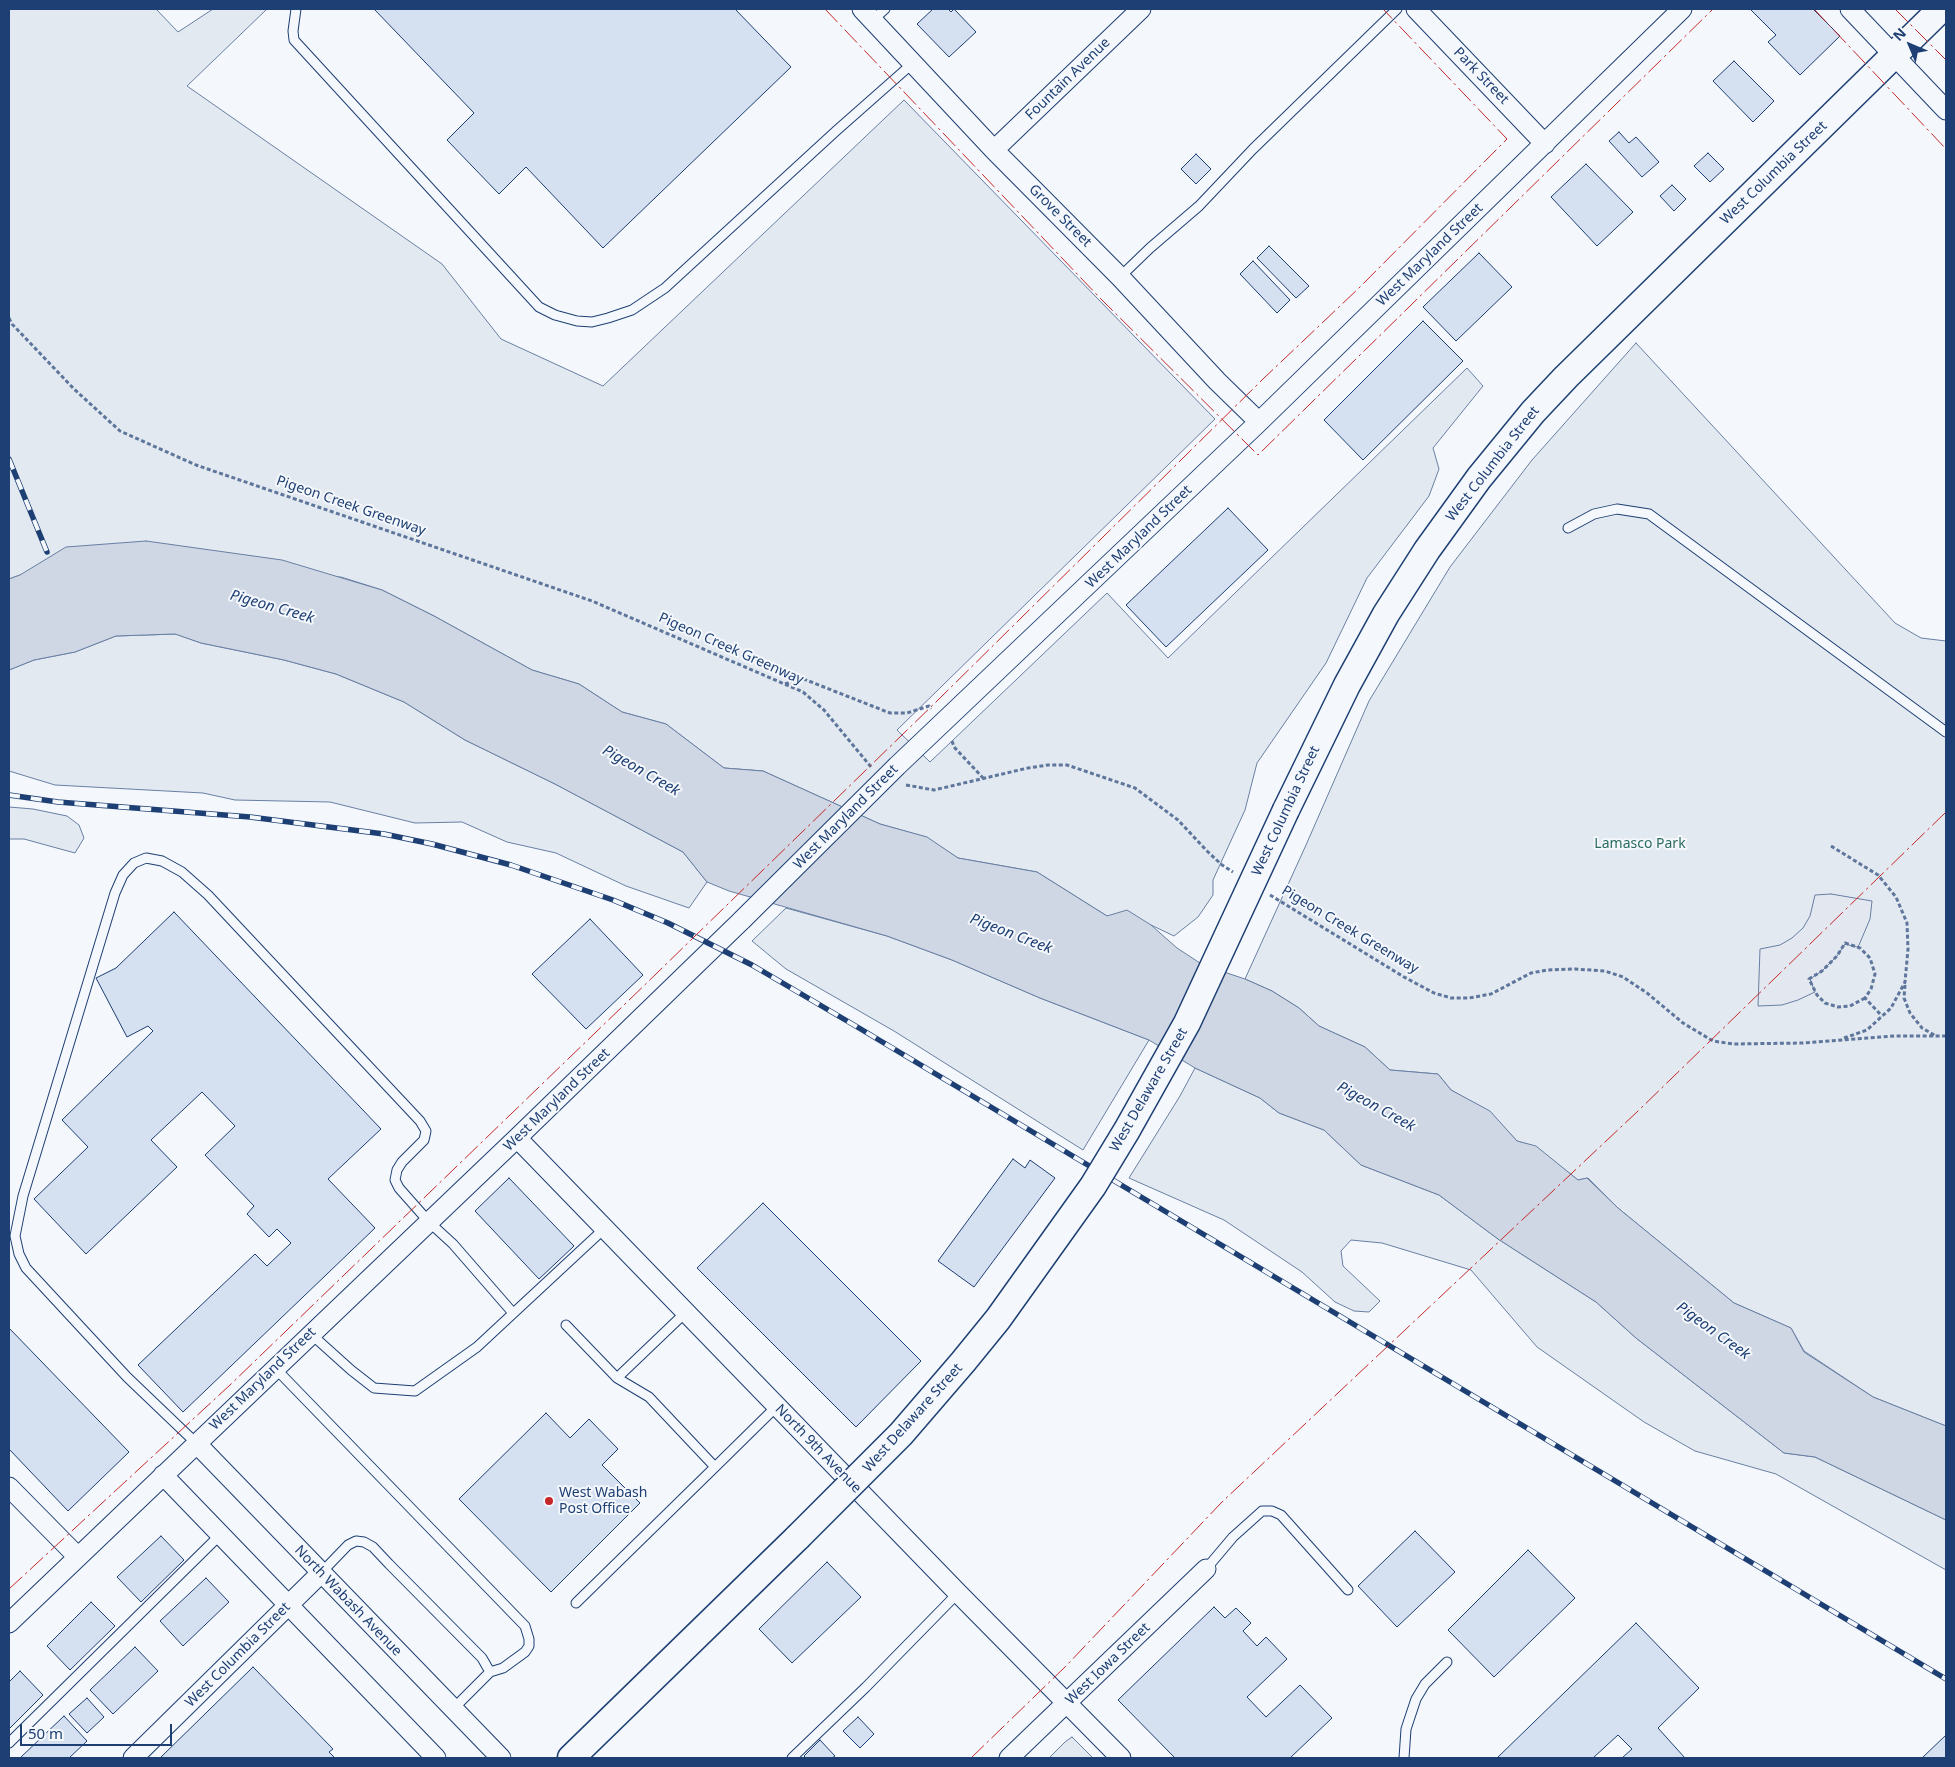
<!DOCTYPE html>
<style>
body{margin:0}
#map{position:relative;width:1955px;height:1767px;overflow:hidden;background:#f4f7fb;font-family:"Noto Sans",sans-serif}
canvas{display:block}
.frame{position:absolute;inset:0;border:10px solid #1d3f73;pointer-events:none}
.north{position:absolute;left:1885px;top:20px;width:50px;height:50px;-webkit-text-stroke:4px #f4f7fb;paint-order:stroke;rotate:315deg;font-size:14px;font-weight:700;line-height:20px;text-align:center;color:#1d3f73}
.north::after{content:'';display:block;margin:auto;width:18px;height:22px;background:#1d3f73;clip-path:polygon(50% 0,100% 100%,50% 72%,0 100%)}
.scale{position:absolute;left:20px;top:1724px;width:152px;height:22px;box-sizing:border-box;border:2px solid #1d3f73;border-top:0;padding-left:6px;font-size:15px;line-height:18px;white-space:nowrap;color:#1d3f73;-webkit-text-stroke:4px #f4f7fb;paint-order:stroke}
</style>
<div id="map">
<canvas width="1955" height="1767"></canvas>
<div class="frame"></div>
<div class="north">N</div>
<div class="scale">50 m</div>
</div>
<script>
const ctx = document.querySelector('canvas').getContext('2d');
ctx.lineJoin = 'round';
function fillPath(path, color) { ctx.fillStyle = color; ctx.fill(path, 'evenodd'); }
const poly = rows => new Path2D(rows.map(r => 'M' + r).join(''));
function strokePath(path, color, width, dash) { ctx.strokeStyle = color; ctx.lineWidth = width; ctx.lineCap = dash ? 'butt' : 'round'; ctx.setLineDash(dash || []); ctx.stroke(path); }
function drawText(font, color, halo, rows, align = 'center') {
  ctx.font = font + ' "Noto Sans",sans-serif'; ctx.lineWidth = 4; ctx.setLineDash([]); ctx.textBaseline = 'middle'; ctx.strokeStyle = halo; ctx.fillStyle = color; for (const [text, x, y, turn = 0] of rows) {
    ctx.save(); ctx.translate(x, y); ctx.rotate((+turn || 0) * Math.PI / 180); ctx.textAlign = isNaN(turn) ? turn : align; if (halo) ctx.strokeText(text, 0, 0); ctx.fillText(text, 0, 0); ctx.restore();
  }
}
const green = poly([
 [9,9,156,9,178,32,213,9,267,9,187,86,442,264,501,339,603,386,904,100,1215,419,897,730,930,762,1107,593,1168,658,1467,368,1483,386,1433,448,1439,469,1429,496,1367,578,1326,663,1257,763,1245,810,1213,880,1213,895,1198,917,1174,936,1151,925,1107,916,1037,872,958,858,926,837,880,824,763,771,724,768,666,724,622,712,579,684,532,670,434,616,382,590,341,577,20,575,9,579,9,9],
 [1636,343,1895,623,1921,638,1946,641,1946,1426,1873,1397,1804,1351,1791,1328,1734,1303,1618,1208,1588,1178,1578,1180,1536,1147,1517,1141,1490,1112,1451,1090,1438,1074,1390,1070,1365,1047,1319,1026,1299,1008,1272,991,1245,979,1306,845,1369,701,1450,567,1532,460,1636,343],
 [176,634,201,643,284,660,336,674,404,702,465,740,555,784,683,852,707,882,689,908,626,886,556,853,507,842,462,822,415,823,330,802,235,800,203,793,55,785,9,771,9,670,34,660,75,652,116,636,176,634],
 [9,807,33,809,67,816,79,825,84,838,75,853,24,839,9,839,9,807],
 [786,908,887,936,952,960,1040,998,1149,1040,1083,1150,894,1031,786,969,752,941,786,908],
 [1195,1068,1260,1098,1279,1113,1324,1130,1361,1165,1439,1195,1498,1239,1596,1302,1636,1338,1784,1453,1815,1457,1946,1520,1946,1570,1776,1474,1695,1451,1644,1422,1537,1347,1471,1270,1382,1243,1351,1240,1341,1251,1343,1266,1380,1301,1369,1312,1354,1311,1335,1302,1302,1272,1224,1220,1129,1178,1180,1096,1195,1068],
 [1072,1737,1093,1758,1049,1758,1065,1742,1072,1737]
]);
fillPath(green, '#e3e9f0');
strokePath(green, '#687fa3', 1);
const parking = poly([
 [1831,894,1872,901,1870,919,1859,945,1857,947,1845,944,1837,956,1822,971,1810,979,1815,992,1798,1000,1782,1005,1758,1006,1760,949,1780,945,1792,938,1803,928,1810,916,1815,895,1831,894]
]);
fillPath(parking, '#e3e8f0');
strokePath(parking, '#687fa3', 1);
const water = poly([
 [146,541,282,560,382,590,434,616,532,670,579,684,622,712,666,724,724,768,763,771,880,824,927,837,958,858,1037,872,1107,916,1127,910,1151,925,1177,948,1203,965,1245,979,1272,991,1299,1008,1319,1026,1365,1047,1390,1070,1438,1074,1451,1090,1490,1111,1517,1141,1536,1146,1578,1180,1587,1178,1618,1208,1734,1303,1791,1328,1804,1352,1873,1397,1946,1426,1946,1520,1815,1457,1784,1453,1636,1338,1596,1302,1498,1239,1439,1195,1361,1165,1324,1130,1279,1113,1260,1098,1195,1068,1149,1040,1040,998,952,960,887,936,729,891,707,882,683,852,555,784,465,740,404,702,336,674,284,660,201,643,175,634,116,636,75,652,34,660,9,670,9,579,20,575,66,547,146,541]
]);
fillPath(water, '#cfd7e4');
strokePath(water, '#687fa3', 1);
const building = poly([
 [374,9,735,9,791,67,603,248,526,167,499,194,447,140,474,113,374,9],
 [933,9,948,9,951,12,954,9,976,32,949,57,917,24,933,9],
 [1750,9,1813,9,1840,36,1800,75,1768,42,1776,35,1750,9],
 [1734,61,1774,101,1753,122,1713,81,1734,61],
 [1619,132,1629,143,1636,137,1659,162,1642,177,1609,141,1619,132],
 [1708,153,1724,169,1710,182,1694,166,1708,153],
 [1196,154,1211,169,1196,184,1181,169,1196,154],
 [1586,164,1633,212,1597,246,1551,197,1586,164],
 [1672,185,1686,199,1674,211,1660,196,1672,185],
 [1269,246,1309,286,1296,298,1257,258,1269,246],
 [1479,253,1512,287,1456,341,1423,307,1479,253],
 [1253,261,1290,300,1277,313,1240,274,1253,261],
 [1423,321,1463,361,1363,460,1324,420,1423,321],
 [1228,508,1268,550,1166,647,1126,605,1228,508],
 [174,912,381,1129,328,1179,375,1228,183,1412,138,1365,255,1254,267,1266,291,1243,277,1229,269,1237,247,1214,254,1206,205,1155,235,1126,202,1092,151,1140,177,1167,86,1254,34,1199,88,1147,62,1120,153,1031,148,1026,127,1037,96,978,116,968,174,912],
 [590,919,643,975,586,1029,532,974,590,919],
 [1013,1159,1025,1168,1030,1160,1055,1178,974,1287,938,1261,1013,1159],
 [509,1178,574,1246,539,1279,475,1211,509,1178],
 [763,1203,921,1361,856,1427,697,1268,763,1203],
 [9,1328,129,1452,68,1511,9,1449,9,1328],
 [546,1413,570,1438,589,1419,618,1449,602,1465,640,1503,551,1592,459,1499,546,1413],
 [1415,1531,1455,1572,1397,1627,1358,1586,1415,1531],
 [161,1536,184,1560,141,1602,117,1577,161,1536],
 [1528,1550,1575,1598,1494,1677,1448,1630,1528,1550],
 [827,1562,861,1597,792,1663,759,1629,827,1562],
 [206,1578,229,1602,183,1646,160,1621,206,1578],
 [91,1602,115,1626,70,1670,47,1646,91,1602],
 [1214,1607,1225,1618,1236,1608,1251,1623,1243,1631,1257,1646,1266,1637,1287,1659,1247,1697,1266,1717,1300,1685,1332,1718,1290,1758,1175,1758,1118,1700,1214,1607],
 [1636,1623,1699,1688,1658,1728,1685,1758,1622,1758,1632,1749,1618,1735,1593,1758,1497,1758,1636,1623],
 [135,1647,158,1671,113,1714,90,1690,135,1647],
 [253,1667,333,1749,329,1752,335,1758,160,1758,253,1667],
 [20,1671,43,1695,9,1729,9,1682,20,1671],
 [87,1698,104,1717,87,1733,69,1714,87,1698],
 [64,1716,87,1741,69,1758,20,1758,64,1716],
 [858,1717,874,1734,860,1748,843,1731,858,1717],
 [1946,1735,1946,1758,1922,1758,1946,1735],
 [820,1740,835,1756,832,1758,806,1758,804,1756,820,1740]
]);
fillPath(building, '#d5e0f0');
strokePath(building, '#1d3f73', 1);
const service = poly([
 [296,9,293,31,294,40,539,307,555,315,577,321,592,322,608,318,632,310,665,288,836,131,913,63],
 [873,20,885,9],
 [1120,277,1150,248,1199,206,1253,149,1397,9],
 [1568,528,1594,514,1617,509,1649,514,1946,732],
 [566,1325,617,1378,686,1312],
 [311,1334,351,1370,374,1388,415,1391,477,1347,605,1228],
 [275,1368,525,1626,529,1639,529,1646,525,1652,503,1668,490,1672,453,1709],
 [617,1378,649,1397,715,1467,777,1406],
 [196,1443,127,1377,26,1268,19,1254,15,1236,23,1196,115,893,123,875,134,863,146,858,162,861,182,872,208,895,420,1121,426,1131,424,1140,402,1162,397,1170,395,1180,399,1188,429,1222,453,1244,513,1313],
 [1206,1569,1233,1537,1262,1511,1272,1511,1281,1515,1348,1590],
 [321,1573,348,1545,356,1541,364,1542,373,1547,389,1564,482,1658,490,1672],
 [576,1603,715,1467],
 [9,1743,220,1535],
 [792,1758,866,1687,958,1593],
 [1404,1758,1406,1729,1416,1699,1425,1684,1447,1662]
]);
const minor = poly([
 [862,9,994,150,1120,277,1217,381,1259,422],
 [1416,9,1545,144],
 [1850,9,1946,110],
 [994,150,1141,9],
 [897,766,1259,422,1682,9],
 [517,1138,958,1593,1121,1758],
 [196,1443,501,1758],
 [163,1475,436,1758],
 [9,1487,78,1557],
 [9,1623,517,1138,742,920],
 [133,1758,321,1573],
 [1009,1758,1206,1569]
]);
const secondary = poly([
 [1286,810,1347,685,1386,614,1427,550,1479,478,1533,412,1566,377,1941,9],
 [571,1758,798,1537]
]);
strokePath(service, '#1d3f73', 11);
strokePath(minor, '#1d3f73', 21);
strokePath(secondary, '#1d3f73', 29);
strokePath(poly([
 [9,318,12,324,74,389,120,431,196,465,592,601,803,692,824,710,871,767],
 [785,684,801,678,890,713,907,713,929,706,931,709],
 [952,741,954,747,984,779],
 [906,785,934,790,1028,768,1048,765,1067,765,1135,788,1178,820,1207,851,1222,865,1233,872],
 [1831,846,1878,875,1896,897,1907,923,1908,949,1905,982,1891,1008,1867,1030,1844,1038],
 [1270,895,1404,977,1434,993,1451,998,1469,998,1491,994,1531,973,1547,970,1575,969,1605,971,1623,977,1647,993,1683,1023,1713,1041,1733,1044,1802,1043,1895,1036,1946,1036],
 [1905,985,1904,998,1910,1013,1922,1028,1936,1036],
 [1865,998,1850,1006,1838,1007,1825,1003,1817,995,1809,979,1822,971,1837,956,1845,943,1860,948,1870,958,1875,974,1871,989,1865,998,1882,1016]
]), '#5e769c', 3, [4, 2.5]);
strokePath(service, '#f4f7fb', 9);
strokePath(minor, '#f4f7fb', 19);
strokePath(secondary, '#f4f7fb', 26);
const rail = poly([
 [9,459,47,552],
 [9,795,58,802,250,817,384,834,432,844,511,865,613,900,668,923,752,965,859,1028,1946,1679]
]);
strokePath(rail, '#1d3f73', 5.5);
strokePath(rail, '#f4f7fb', 4, [11]);
const minorBridge = poly([
 [742,920,897,766]
]);
const secondaryBridge = poly([
 [798,1537,901,1434,963,1362,998,1319,1093,1186,1127,1130,1187,1023,1286,810]
]);
strokePath(minorBridge, '#1d3f73', 21, []);
strokePath(secondaryBridge, '#1d3f73', 29, []);
strokePath(minorBridge, '#f4f7fb', 19);
strokePath(secondaryBridge, '#f4f7fb', 26);
strokePath(poly([
 [825,9,1100,298,1258,455,1713,9],
 [1814,9,1946,149],
 [1895,9,1946,60],
 [9,1589,230,1385,623,1006,937,701,1263,379,1359,288,1507,139,1383,9],
 [971,1758,1066,1666,1222,1502,1638,1111,1946,812]
]), '#c62828', 1, [18, 4, 2.5, 4]);
for (const [x, y, r, color] of [
 [549,1501,5,"#c62828"]
]) { const dot = new Path2D(); dot.arc(x, y, r, 0, 2 * Math.PI); ctx.fillStyle = color; ctx.fill(dot); strokePath(dot, '#f4f7fb', 2); }
drawText('14px', '#1d3f73', '#f4f7fb', [
 ["Park Street",1481,76,46],
 ["Fountain Avenue",1068,79,-44],
 ["West Columbia Street",1774,173,-44],
 ["Grove Street",1060,216,45],
 ["West Maryland Street",1430,255,-44],
 ["West Columbia Street",1493,464,-52],
 ["Pigeon Creek Greenway",351,506,19],
 ["West Maryland Street",1139,537,-44],
 ["Pigeon Creek Greenway",731,649,24],
 ["West Columbia Street",1286,811,-65],
 ["West Maryland Street",846,817,-45],
 ["Pigeon Creek Greenway",1350,930,31],
 ["West Delaware Street",1149,1090,-60],
 ["West Maryland Street",557,1100,-44],
 ["West Maryland Street",263,1379,-44],
 ["West Delaware Street",913,1418,-48],
 ["North 9th Avenue",818,1449,46],
 ["North Wabash Avenue",348,1601,46],
 ["West Columbia Street",238,1655,-45],
 ["West Iowa Street",1108,1664,-44]
]);
drawText('14px', '#2c6c60', '#f4f7fb', [
 ["Lamasco Park",1640,844]
]);
drawText('14px', '#1d3f73', '#f4f7fb', [
 ["West Wabash",559,1493],
 ["Post Office",559,1509]
], 'left');
drawText('italic 15px', '#1d3f73', '#f4f7fb', [
 ["Pigeon Creek",272,607,16],
 ["Pigeon Creek",641,771,30],
 ["Pigeon Creek",1011,934,21],
 ["Pigeon Creek",1376,1107,29],
 ["Pigeon Creek",1713,1331,36]
]);
</script>
